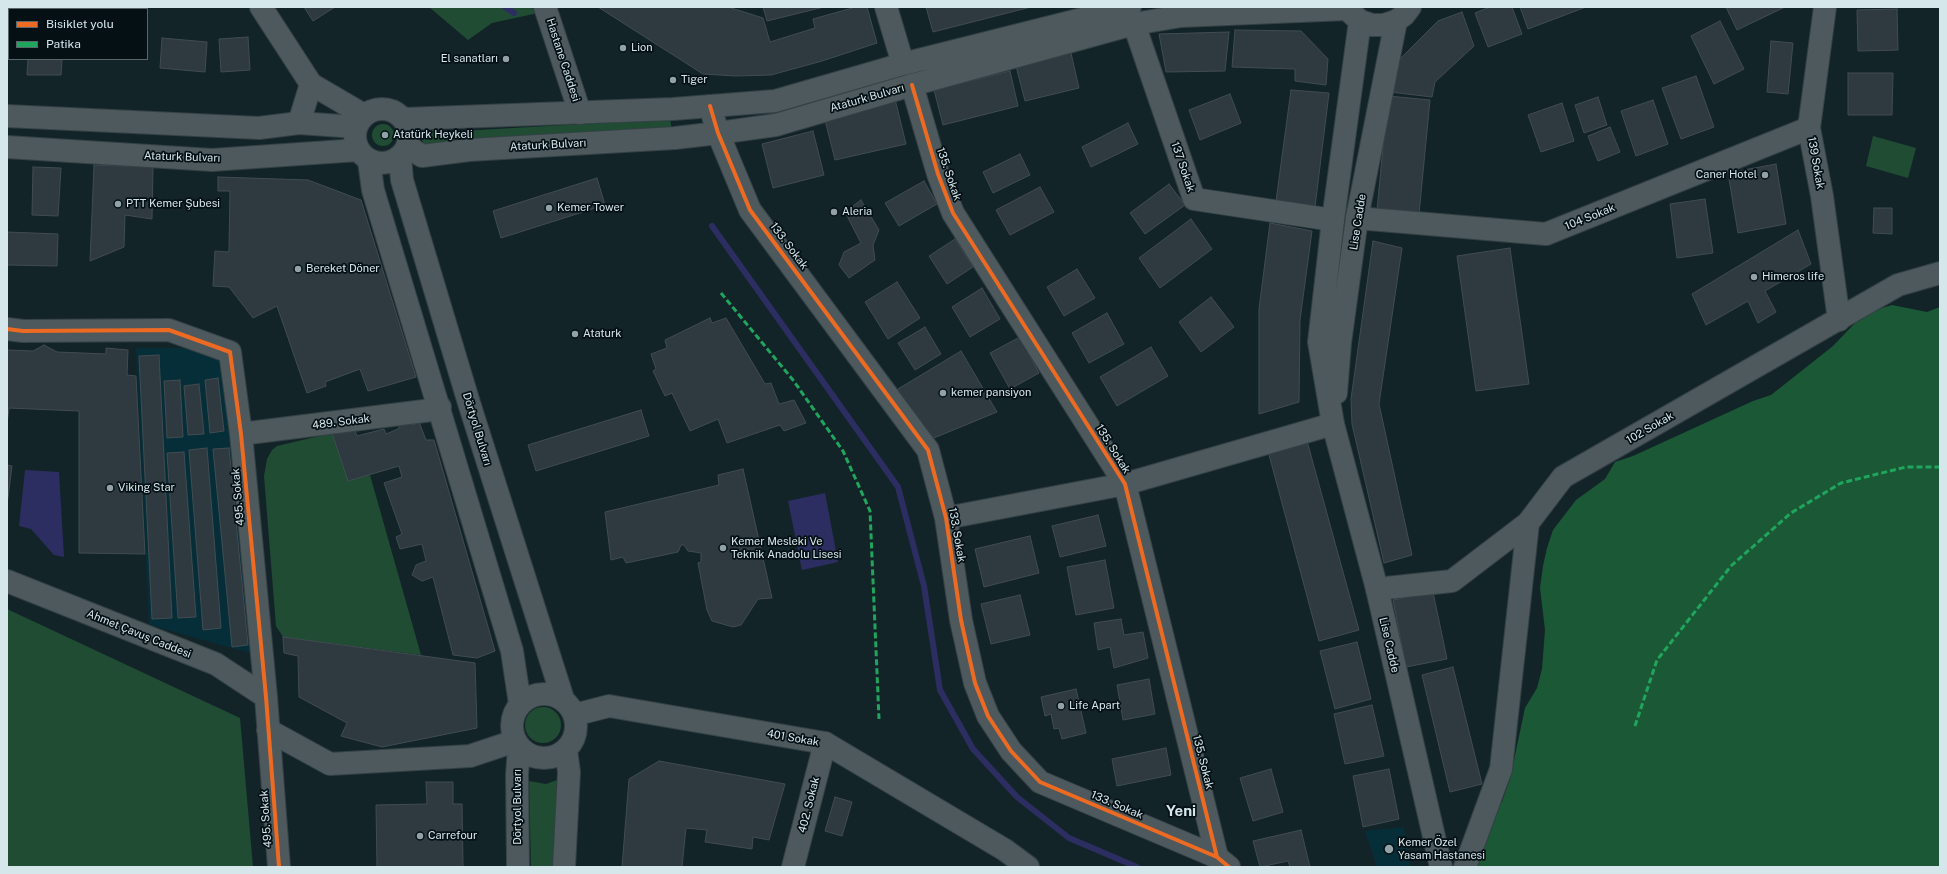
<!DOCTYPE html>
<meta charset="utf-8">
<style>
body{margin:0}
#map{position:relative;width:1947px;height:874px;overflow:hidden;background:#132429;font-family:"Public Sans",sans-serif}
canvas{display:block}
.frame{position:absolute;inset:0;border:8px solid #d6e7ec;pointer-events:none}
.legend{position:absolute;left:8px;top:8px;width:140px;height:52px;box-sizing:border-box;background:#051014;border:1px solid #59666a;margin:0;padding:5px 7px;list-style:none;font-size:12px;color:#d6e7ec}
.legend li{display:flex;align-items:center;gap:8px;height:20px}
.legend b{width:20px;border:1px solid #59666a}
</style>
<div id="map">
<canvas width="1947" height="874"></canvas>
<div class="frame"></div>
<ul class="legend">
<li><b style="height:5px;background:#ed6a23"></b>Bisiklet yolu</li>
<li><b style="height:5px;background:#20a55d"></b>Patika</li>
</ul>
</div>
<script>
const ctx = document.querySelector('canvas').getContext('2d');
ctx.lineJoin = 'round';
function fillPath(path, color) { ctx.fillStyle = color; ctx.fill(path, 'evenodd'); }
const poly = rows => new Path2D(rows.map(r => 'M' + r).join(''));
function strokePath(path, color, width, dash) { ctx.strokeStyle = color; ctx.lineWidth = width; ctx.lineCap = dash ? 'butt' : 'round'; ctx.setLineDash(dash || []); ctx.stroke(path); }
function drawText(font, color, halo, rows, align = 'center') {
  ctx.font = font + ' "Public Sans",sans-serif'; ctx.lineWidth = 3.5; ctx.setLineDash([]); ctx.textBaseline = 'middle'; ctx.strokeStyle = halo; ctx.fillStyle = color; for (const [text, x, y, turn = 0] of rows) {
    ctx.save(); ctx.translate(x, y); ctx.rotate((+turn || 0) * Math.PI / 180); ctx.textAlign = isNaN(turn) ? turn : align; if (halo) ctx.strokeText(text, 0, 0); ctx.fillText(text, 0, 0); ctx.restore();
  }
}
fillPath(poly([
 [136,348,183,348,223,357,250,653,149,625],
 [1404,827,1410,867,1377,867,1365,831]
]), '#062e38');
fillPath(poly([
 [429,7,531,7,538,13,492,23,468,40],
 [670,119,672,130,423,145,421,130,437,130,443,132],
 '372 135a11 11 0 1 1 22 0a11 11 0 1 1-22 0Z',
 [1873,136,1916,148,1908,178,1866,166],
 [332,433,348,480,370,475,421,655,283,637,276,626,264,476,267,459,272,450,277,446],
 [7,609,240,718,253,867,7,867],
 '525 725a18 18 0 1 1 36 0a18 18 0 1 1-36 0Z',
 [557,780,554,867,531,867,529,781,546,784]
]), '#1f4c33');
fillPath(poly([
 [1892,305,1927,312,1940,307,1940,867,1474,867,1491,817,1502,802,1510,779,1525,708,1537,688,1542,669,1545,630,1540,588,1543,566,1547,548,1553,530,1576,500,1605,479,1615,462,1633,456,1753,401,1771,395,1833,346,1859,319,1875,310]
]), '#1b5836');
fillPath(poly([
 [25,470,59,472,64,557,54,555,31,529,19,526],
 [825,493,838,562,802,570,788,501]
]), '#2c2e61');
strokePath(poly([
 [505,7,514,13],
 [712,226,898,487,924,586,940,690,973,749,1017,797,1069,838,1137,867]
]), '#2c2e61', 6);
const building = poly([
 [304,7,335,7,313,21,304,7],
 [598,7,728,7,763,18,770,42,815,28,813,19,856,7,867,7,877,43,822,61,771,75,736,76,703,74,598,7],
 [763,7,824,7,767,21,763,7],
 [926,7,1031,7,933,32,926,7],
 [1490,7,1512,7,1522,34,1488,47,1475,13,1490,7],
 [1520,7,1586,7,1528,29,1520,7],
 [1726,7,1785,7,1737,30,1726,7],
 [1897,9,1898,50,1858,51,1857,10,1897,9],
 [1462,12,1474,46,1435,82,1432,97,1390,92,1392,67,1438,21,1462,12],
 [1720,21,1744,69,1714,84,1691,36,1720,21],
 [1235,30,1301,31,1328,59,1326,85,1295,81,1295,69,1232,67,1235,30],
 [1229,32,1225,71,1166,72,1159,34,1229,32],
 [248,37,250,70,221,72,219,39,248,37],
 [162,38,207,42,205,72,160,68,162,38],
 [1771,41,1793,43,1788,94,1767,92,1771,41],
 [1071,53,1079,88,1025,101,1016,66,1071,53],
 [28,59,62,59,61,75,27,75,28,59],
 [1010,71,1018,106,943,125,934,90,1010,71],
 [1848,73,1893,73,1892,115,1848,115,1848,73],
 [1696,76,1714,127,1681,139,1662,88,1696,76],
 [1291,90,1329,93,1315,207,1276,201,1291,90],
 [1230,94,1241,123,1200,140,1189,110,1230,94],
 [1388,96,1430,100,1419,214,1377,210,1388,96],
 [1598,97,1607,125,1584,133,1575,105,1598,97],
 [895,99,906,144,835,160,824,116,895,99],
 [1653,100,1668,144,1636,156,1621,111,1653,100],
 [1562,103,1574,141,1541,152,1528,115,1562,103],
 [1128,123,1138,144,1091,167,1082,147,1128,123],
 [1610,127,1620,152,1598,161,1588,136,1610,127],
 [813,131,824,175,773,188,762,144,813,131],
 [1020,154,1030,175,993,193,983,172,1020,154],
 [1776,164,1786,224,1738,233,1728,173,1776,164],
 [94,165,153,167,152,219,125,215,124,247,90,261,94,165],
 [33,167,61,168,58,216,32,215,33,167],
 [218,177,308,180,361,200,416,377,368,391,360,369,325,382,326,386,307,393,277,306,253,318,229,287,213,286,215,251,227,252,229,251,230,191,218,191,218,177],
 [597,178,605,205,501,238,493,211,597,178],
 [924,181,937,204,899,226,885,203,924,181],
 [1169,184,1185,205,1145,234,1130,213,1169,184],
 [1040,187,1054,212,1010,235,996,210,1040,187],
 [1705,199,1713,253,1677,258,1670,204,1705,199],
 [861,200,879,230,873,245,875,260,849,278,839,265,844,252,861,243,845,212,861,200],
 [1874,208,1892,208,1892,234,1873,233,1874,208],
 [1191,219,1212,249,1160,288,1139,258,1191,219],
 [1270,223,1312,231,1300,320,1299,402,1259,414,1259,309,1270,223],
 [1798,230,1811,264,1765,291,1776,312,1758,323,1748,301,1706,325,1692,294,1798,230],
 [7,232,58,234,57,266,7,265,7,232],
 [955,239,973,267,947,284,929,256,955,239],
 [1373,241,1402,248,1379,404,1412,555,1384,563,1352,424,1351,399,1373,241],
 [1510,248,1529,384,1476,391,1457,256,1510,248],
 [1077,269,1095,298,1064,316,1047,287,1077,269],
 [897,282,920,318,888,339,865,302,897,282],
 [982,288,1000,319,970,337,952,307,982,288],
 [1211,297,1234,327,1201,352,1179,322,1211,297],
 [1107,313,1124,344,1089,363,1072,333,1107,313],
 [710,318,712,323,726,318,765,384,771,383,779,404,794,400,806,423,784,431,780,425,727,443,718,419,690,431,672,393,665,396,653,371,656,369,651,354,667,348,665,340,710,318],
 [925,327,941,354,915,370,898,343,925,327],
 [1020,337,1039,373,1010,389,990,353,1020,337],
 [44,345,57,352,106,354,106,348,128,350,127,375,136,376,145,554,79,553,79,411,9,408,7,424,7,350,33,351,44,345],
 [1151,347,1168,376,1117,406,1100,377,1151,347],
 [961,351,997,412,929,440,902,398,898,389,961,351],
 [159,355,172,618,152,619,139,356,159,355],
 [218,378,224,431,210,433,205,380,218,378],
 [180,380,183,437,167,438,164,381,180,380],
 [199,384,204,434,188,435,184,386,199,384],
 [641,410,649,436,536,471,528,445,641,410],
 [411,421,412,425,419,422,426,440,434,440,495,651,477,658,453,655,433,577,422,581,412,575,416,565,426,561,422,544,400,549,396,537,402,534,384,483,402,477,399,466,348,481,332,433,354,428,357,436,384,429,386,434,398,429,400,425,411,421],
 [1307,441,1359,630,1319,641,1268,451,1307,441],
 [207,448,221,628,203,630,189,450,207,448],
 [229,448,248,645,232,647,213,449,229,448],
 [184,452,196,617,178,618,167,453,184,452],
 [7,465,12,466,7,505,7,465],
 [743,469,772,598,758,599,741,625,733,627,712,621,707,610,698,563,701,562,701,553,688,551,684,545,681,545,678,552,626,563,623,557,611,560,605,512,719,485,718,475,743,469],
 [1098,515,1106,546,1060,557,1052,526,1098,515],
 [1030,536,1039,573,984,587,975,549,1030,536],
 [1105,560,1114,608,1076,615,1067,567,1105,560],
 [1433,592,1447,659,1406,667,1393,600,1433,592],
 [1020,595,1030,635,991,644,981,604,1020,595],
 [1121,619,1124,635,1143,632,1148,658,1114,668,1110,647,1098,650,1094,623,1121,619],
 [283,637,475,663,477,728,382,747,341,736,347,723,299,697,298,656,284,653,283,637],
 [1357,642,1371,699,1335,709,1320,651,1357,642],
 [1453,667,1482,784,1450,792,1422,675,1453,667],
 [1149,679,1155,714,1123,720,1117,685,1149,679],
 [1076,689,1086,733,1062,739,1059,728,1054,729,1051,714,1045,716,1041,697,1076,689],
 [1372,705,1384,756,1345,764,1334,714,1372,705],
 [1166,748,1171,775,1117,786,1112,759,1166,748],
 [659,761,785,784,769,840,753,837,752,849,705,842,707,830,686,828,682,867,622,867,629,779,659,761],
 [1271,769,1283,812,1253,821,1240,778,1271,769],
 [1389,769,1399,819,1363,827,1353,776,1389,769],
 [426,782,453,782,453,804,462,804,463,867,377,867,376,805,427,804,426,782],
 [835,797,852,802,842,836,825,831,835,797],
 [1301,830,1310,867,1290,867,1288,861,1260,867,1253,841,1301,830]
]);
fillPath(building, '#2f3a40');
strokePath(building, '#414c52', 1);
const street = poly([
 [545,7,580,113],
 [1825,7,1809,128,1822,196,1839,320],
 [1134,24,1194,199,1333,220],
 [912,85,938,174,953,213,1125,484,1217,857],
 [710,106,718,133,750,210,928,450,946,518,961,620,975,683,988,716,1011,751,1040,782,1217,857,1229,867],
 [1357,218,1546,234,1809,128],
 [7,329,23,331,169,330,230,352,241,434,266,697,279,867],
 [241,434,432,410,440,407],
 [946,518,1125,484,1333,424],
 [7,581,216,664,266,697],
 [1377,589,1452,581,1528,523,1563,477,1898,285,1940,273],
 [268,730,330,764,470,756,515,741],
 [793,867,825,743],
 [1465,867,1501,769,1528,523]
]);
const secondary = poly([
 [261,7,311,84,364,115],
 [886,7,903,64],
 [1349,11,1360,21,1372,25,1384,25,1396,21,1404,15,1410,7],
 [1360,21,1333,220,1319,342,1333,424,1377,589,1441,867],
 '355 136a27 27 0 1 1 54 0a27 27 0 1 1-54 0Z',
 [7,116,259,128,299,123,356,127],
 [404,119,673,109,775,101,903,64,1130,7],
 [299,123,311,84],
 [407,146,422,156,469,150,675,138,718,133,776,125,912,85,1134,24,1181,16,1347,9],
 [7,147,212,160,358,150],
 [400,157,402,180,469,403,563,699],
 [369,161,373,190,512,651,520,704],
 [1336,393,1340,343,1357,218,1396,21],
 '512 726a32 32 0 1 1 64 0a32 32 0 1 1-64 0Z',
 [574,715,609,706,825,743,1005,850,1028,867],
 [518,867,517,775,519,747],
 [564,867,569,772,566,750]
]);
strokePath(street, '#344145', 24);
strokePath(secondary, '#344145', 24);
strokePath(street, '#4d595c', 22);
strokePath(secondary, '#4d595c', 22);
strokePath(poly([
 [721,293,793,380,843,451,870,511,879,719],
 [1635,726,1657,660,1731,566,1791,513,1841,483,1906,467,1940,467]
]), '#20a55d', 3, [6, 3]);
strokePath(poly([
 [912,85,938,174,953,213,1125,484,1217,857],
 [710,106,718,133,750,210,928,450,946,518,961,620,975,683,988,716,1011,751,1040,782,1217,857,1229,867],
 [7,329,23,331,169,330,230,352,241,434,266,697,279,867]
]), '#ed6a23', 4);
for (const [x, y, r, color] of [
 [623,48,4,"#92a3a8"],
 [506,59,4,"#92a3a8"],
 [673,80,4,"#92a3a8"],
 [385,135,4,"#92a3a8"],
 [1765,175,4,"#92a3a8"],
 [118,204,4,"#92a3a8"],
 [549,208,4,"#92a3a8"],
 [834,212,4,"#92a3a8"],
 [298,269,4,"#92a3a8"],
 [1754,277,4,"#92a3a8"],
 [575,334,4,"#92a3a8"],
 [943,393,4,"#92a3a8"],
 [110,488,4,"#92a3a8"],
 [723,548,4,"#92a3a8"],
 [1061,706,4,"#92a3a8"],
 [420,836,4,"#92a3a8"],
 [1389,849,5,"#92a3a8"]
]) { const dot = new Path2D(); dot.arc(x, y, r, 0, 2 * Math.PI); ctx.fillStyle = color; ctx.fill(dot); strokePath(dot, '#051014', 1.5); }
drawText('11px', '#d6e7ec', '#051014', [
 ["Lion",631,48],
 ["El sanatları",498,59,"right"],
 ["Tiger",681,80],
 ["Atatürk Heykeli",393,135],
 ["Caner Hotel",1757,175,"right"],
 ["PTT Kemer Şubesi",126,204],
 ["Kemer Tower",557,208],
 ["Aleria",842,212],
 ["Bereket Döner",306,269],
 ["Himeros life",1762,277],
 ["Ataturk",583,334],
 ["kemer pansiyon",951,393],
 ["Viking Star",118,488],
 ["Kemer Mesleki Ve",731,542],
 ["Teknik Anadolu Lisesi",731,555],
 ["Life Apart",1069,706],
 ["Carrefour",428,836],
 ["Kemer Özel",1398,843],
 ["Yasam Hastanesi",1398,856]
], 'left');
drawText('11px', '#d6e7ec', '#051014', [
 ["Hastane Caddesi",563,60,72],
 ["Ataturk Bulvarı",867,98,-16],
 ["Ataturk Bulvarı",548,145,-3],
 ["Ataturk Bulvarı",182,157,2],
 ["139 Sokak",1816,163,80],
 ["137 Sokak",1183,167,71],
 ["135. Sokak",949,174,71],
 ["104 Sokak",1590,217,-22],
 ["Lise Cadde",1358,222,-81],
 ["133. Sokak",789,246,53],
 ["489. Sokak",341,422,-7],
 ["102 Sokak",1650,428,-30],
 ["Dörtyol Bulvarı",477,429,73],
 ["135. Sokak",1113,449,58],
 ["495. Sokak",238,497,-95],
 ["133. Sokak",957,535,80],
 ["Ahmet Çavuş Caddesi",139,634,22],
 ["Lise Cadde",1389,645,77],
 ["401 Sokak",793,738,10],
 ["135. Sokak",1203,762,76],
 ["402. Sokak",809,805,-76],
 ["133. Sokak",1117,805,23],
 ["Dörtyol Bulvarı",518,807,-90],
 ["495. Sokak",266,819,-94]
]);
drawText('bold 15px', '#d6e7ec', '#051014', [
 ["Yeni",1181,811]
]);
</script>
